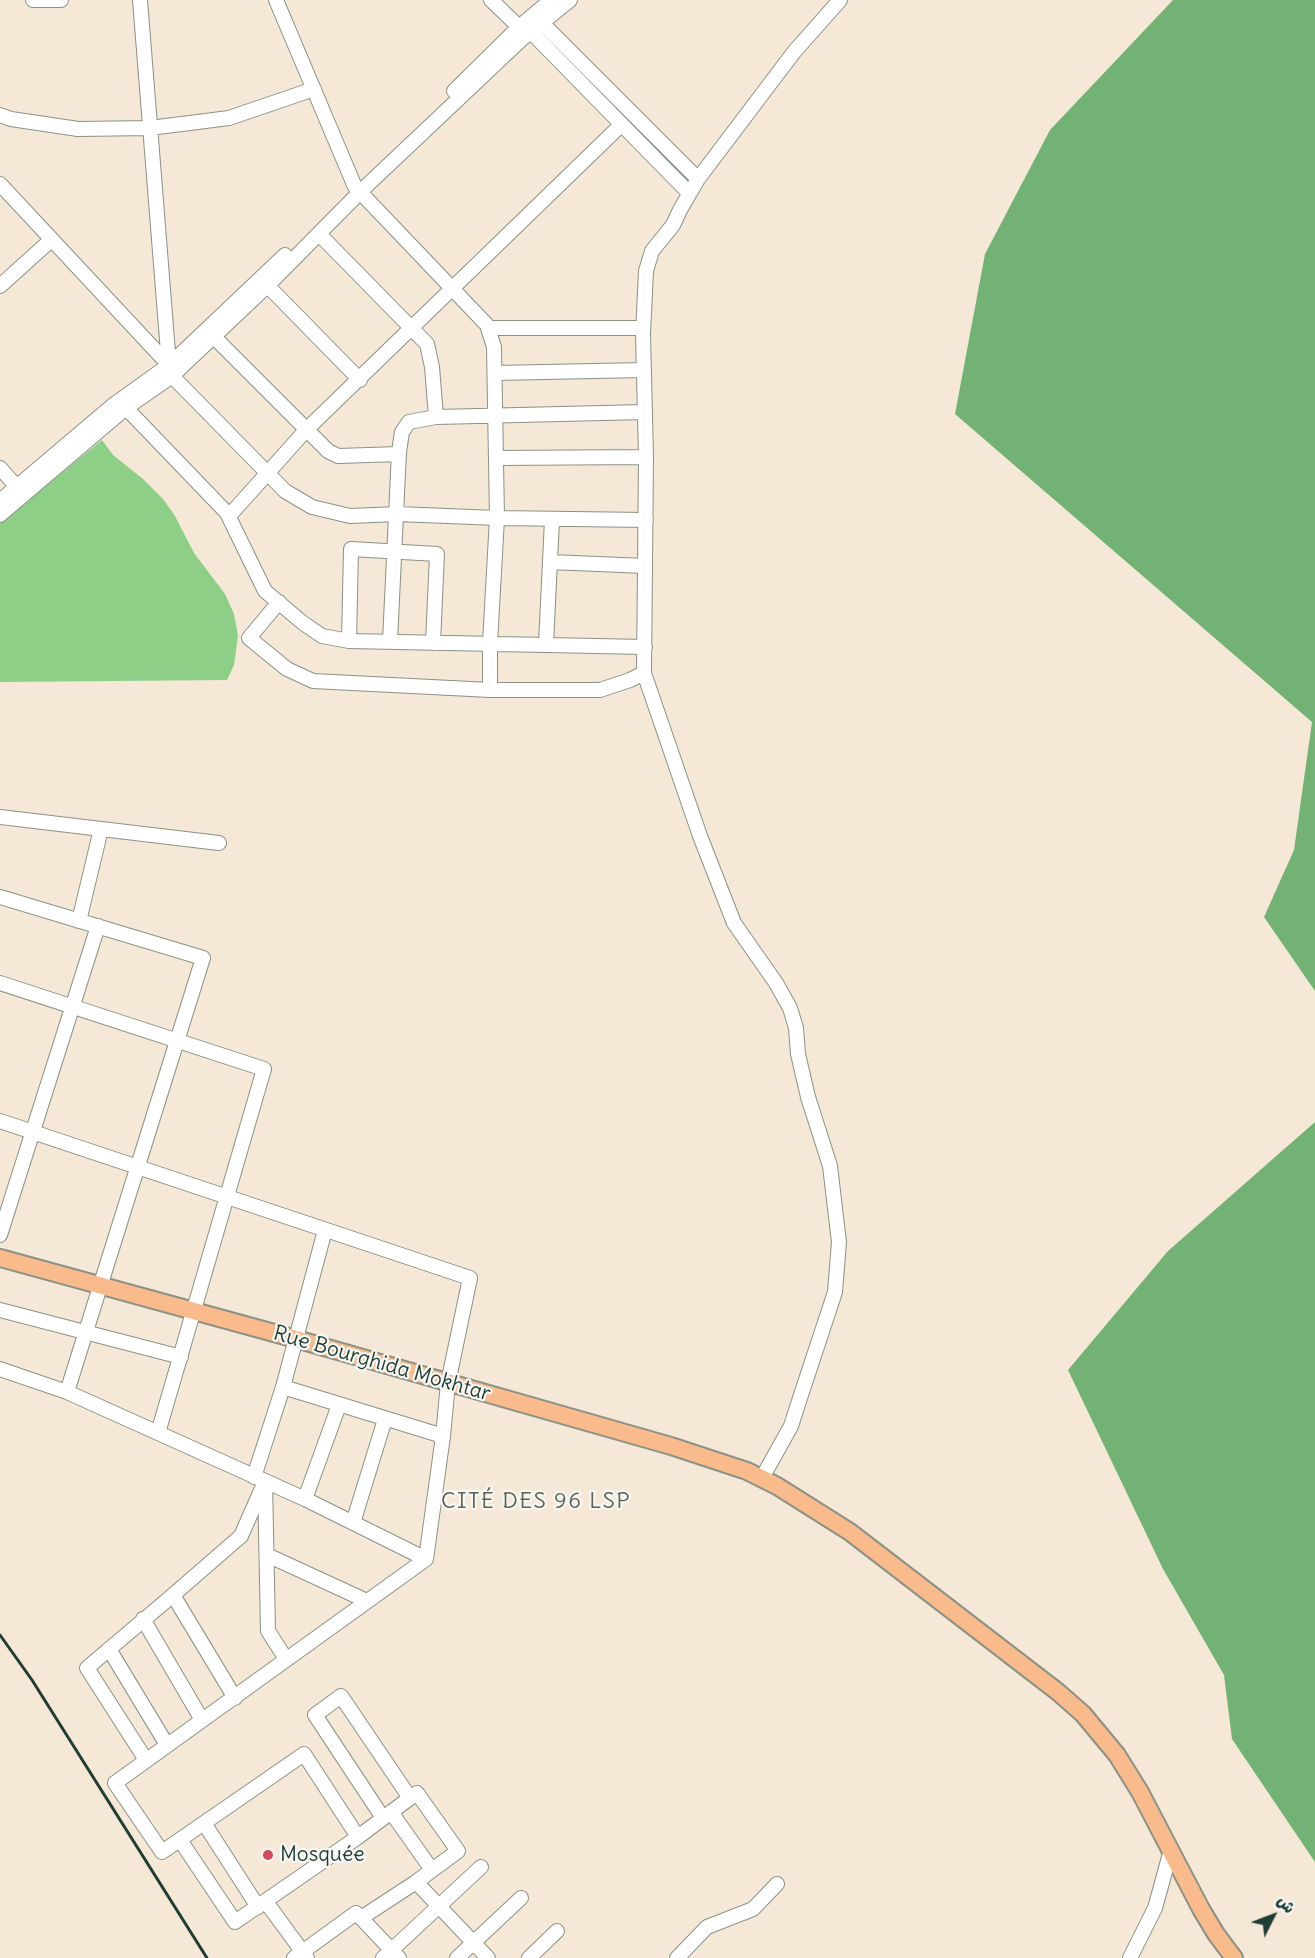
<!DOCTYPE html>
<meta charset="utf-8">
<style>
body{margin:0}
#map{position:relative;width:1315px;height:1958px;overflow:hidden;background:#f5e8d7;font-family:Delius,"Playpen Sans Arabic",sans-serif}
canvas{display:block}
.north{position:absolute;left:1243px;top:1886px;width:60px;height:60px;-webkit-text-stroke:4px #f6f6f2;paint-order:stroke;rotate:48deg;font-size:16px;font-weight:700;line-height:24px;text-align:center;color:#1f3d34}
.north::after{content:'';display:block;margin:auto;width:21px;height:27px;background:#1f3d34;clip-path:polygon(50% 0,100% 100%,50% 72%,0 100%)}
</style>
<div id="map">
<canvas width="1315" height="1958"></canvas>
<div class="north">ش</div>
</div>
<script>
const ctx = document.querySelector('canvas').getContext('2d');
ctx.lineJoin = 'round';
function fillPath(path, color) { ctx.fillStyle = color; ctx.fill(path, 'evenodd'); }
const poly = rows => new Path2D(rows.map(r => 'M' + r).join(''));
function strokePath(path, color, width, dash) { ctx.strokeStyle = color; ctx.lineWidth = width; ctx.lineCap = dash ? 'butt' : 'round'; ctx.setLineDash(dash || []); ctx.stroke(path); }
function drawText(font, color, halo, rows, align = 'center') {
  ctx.font = font + ' Delius,sans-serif'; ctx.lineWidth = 4.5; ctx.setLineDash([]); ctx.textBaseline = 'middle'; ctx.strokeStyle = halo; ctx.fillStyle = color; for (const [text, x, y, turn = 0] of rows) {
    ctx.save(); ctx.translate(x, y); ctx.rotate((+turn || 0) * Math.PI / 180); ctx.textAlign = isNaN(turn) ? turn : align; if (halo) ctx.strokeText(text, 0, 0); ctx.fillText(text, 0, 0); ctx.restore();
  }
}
fillPath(poly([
 [102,440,113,455,143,479,163,499,175,516,194,553,225,594,234,614,238,636,234,665,227,680,0,682,0,523]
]), '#8dcf87');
fillPath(poly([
 [1173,0,1315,0,1315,991,1264,917,1294,850,1312,722,955,414,985,254,1050,130],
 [1315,1122,1315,1862,1232,1739,1224,1675,1163,1569,1068,1370,1168,1251]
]), '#72b274');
const minor = poly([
 [33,0,61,0],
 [140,0,169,365],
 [276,0,355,187],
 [491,0,519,27],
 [542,23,698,179],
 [531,32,689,193],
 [454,91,519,27,551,0],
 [0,115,11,119,78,129,150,128,229,118,314,89],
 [0,184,169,365],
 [360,192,487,325,494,347,497,518,490,643,490,690],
 [319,234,427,344,432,367,436,417],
 [262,280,360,380],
 [0,286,51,240],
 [488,328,643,328],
 [214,337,328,451,338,456,399,454],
 [495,373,644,370],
 [172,376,285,491,312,507,350,516,397,514,497,518,646,520],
 [126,408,227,513,265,591,303,623,322,636,349,641,645,647],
 [496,458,646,457],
 [0,468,17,487],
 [0,501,112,406,169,365,285,255],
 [0,515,126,408,172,376,267,286,360,192,523,38,570,0],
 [229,516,307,429,621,125],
 [550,562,645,566],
 [279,602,249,638,287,669,313,681,490,690,600,690,630,680,644,673],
 [349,641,351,549,437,554,433,643],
 [390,641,399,452,402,432,409,422,436,417,645,412],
 [546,644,552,520],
 [0,817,219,843],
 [0,897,203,958,67,1392],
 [79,921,101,829],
 [0,983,264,1069,158,1433],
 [0,1121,470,1278,448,1383,443,1436,426,1559,115,1783,162,1852,304,1754,358,1837],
 [0,1235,98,926],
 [0,1310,181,1357],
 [0,1369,67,1392,305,1499,426,1559],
 [283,1387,443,1436],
 [254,1477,283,1387,325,1230],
 [762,1478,791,1426,801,1395,835,1292,839,1242,830,1166,808,1097,798,1054,796,1028,790,1008,776,983,734,923,700,836,644,673,646,457,643,334,646,271,652,251,673,225,680,210,698,179,794,52,840,0],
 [265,1482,268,1631,286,1659],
 [305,1499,339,1405],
 [353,1523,385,1419],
 [267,1555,367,1601],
 [173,1595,241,1536,263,1486],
 [143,1619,202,1720],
 [109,1649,167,1745],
 [146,1760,87,1668,173,1595,235,1698],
 [410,1798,417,1793,458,1851,416,1882],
 [391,1812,432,1870],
 [204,1823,258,1907],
 [180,1840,235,1922,358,1837,410,1798,341,1696,315,1715,383,1818],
 [266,1902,307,1958],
 [361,1918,399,1958],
 [294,1958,356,1913,361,1918,416,1882,488,1958],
 [383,1958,481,1867],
 [457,1958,521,1898],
 [529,1958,557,1931],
 [677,1958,707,1927,753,1909,777,1884],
 [1130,1958,1155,1908,1171,1850]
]);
const major = poly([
 [0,1258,296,1339,671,1446,747,1471,777,1486,850,1532,1058,1692,1083,1714,1117,1755,1140,1792,1201,1909,1216,1934,1234,1958]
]);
strokePath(minor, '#8a9286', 16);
strokePath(major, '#8a9286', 20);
strokePath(minor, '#fff', 14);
strokePath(major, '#fabb8c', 16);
strokePath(poly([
 [0,1635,32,1680,207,1958]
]), '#1f3d34', 3);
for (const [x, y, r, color] of [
 [268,1855,6,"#d1495b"]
]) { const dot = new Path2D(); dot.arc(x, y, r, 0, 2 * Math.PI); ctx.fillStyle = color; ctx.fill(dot); strokePath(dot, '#f6f6f2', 2); }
drawText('21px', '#1f3d34', '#f6f6f2', [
 ["Rue Bourghida Mokhtar",382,1364,16]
]);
drawText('21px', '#1f3d34', '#f6f6f2', [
 ["Mosquée",280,1855]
], 'left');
ctx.letterSpacing = '1.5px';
drawText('22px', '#5f6152', '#f6f6f2', [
 ["CITÉ DES 96 LSP",536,1502]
]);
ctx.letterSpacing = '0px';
</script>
